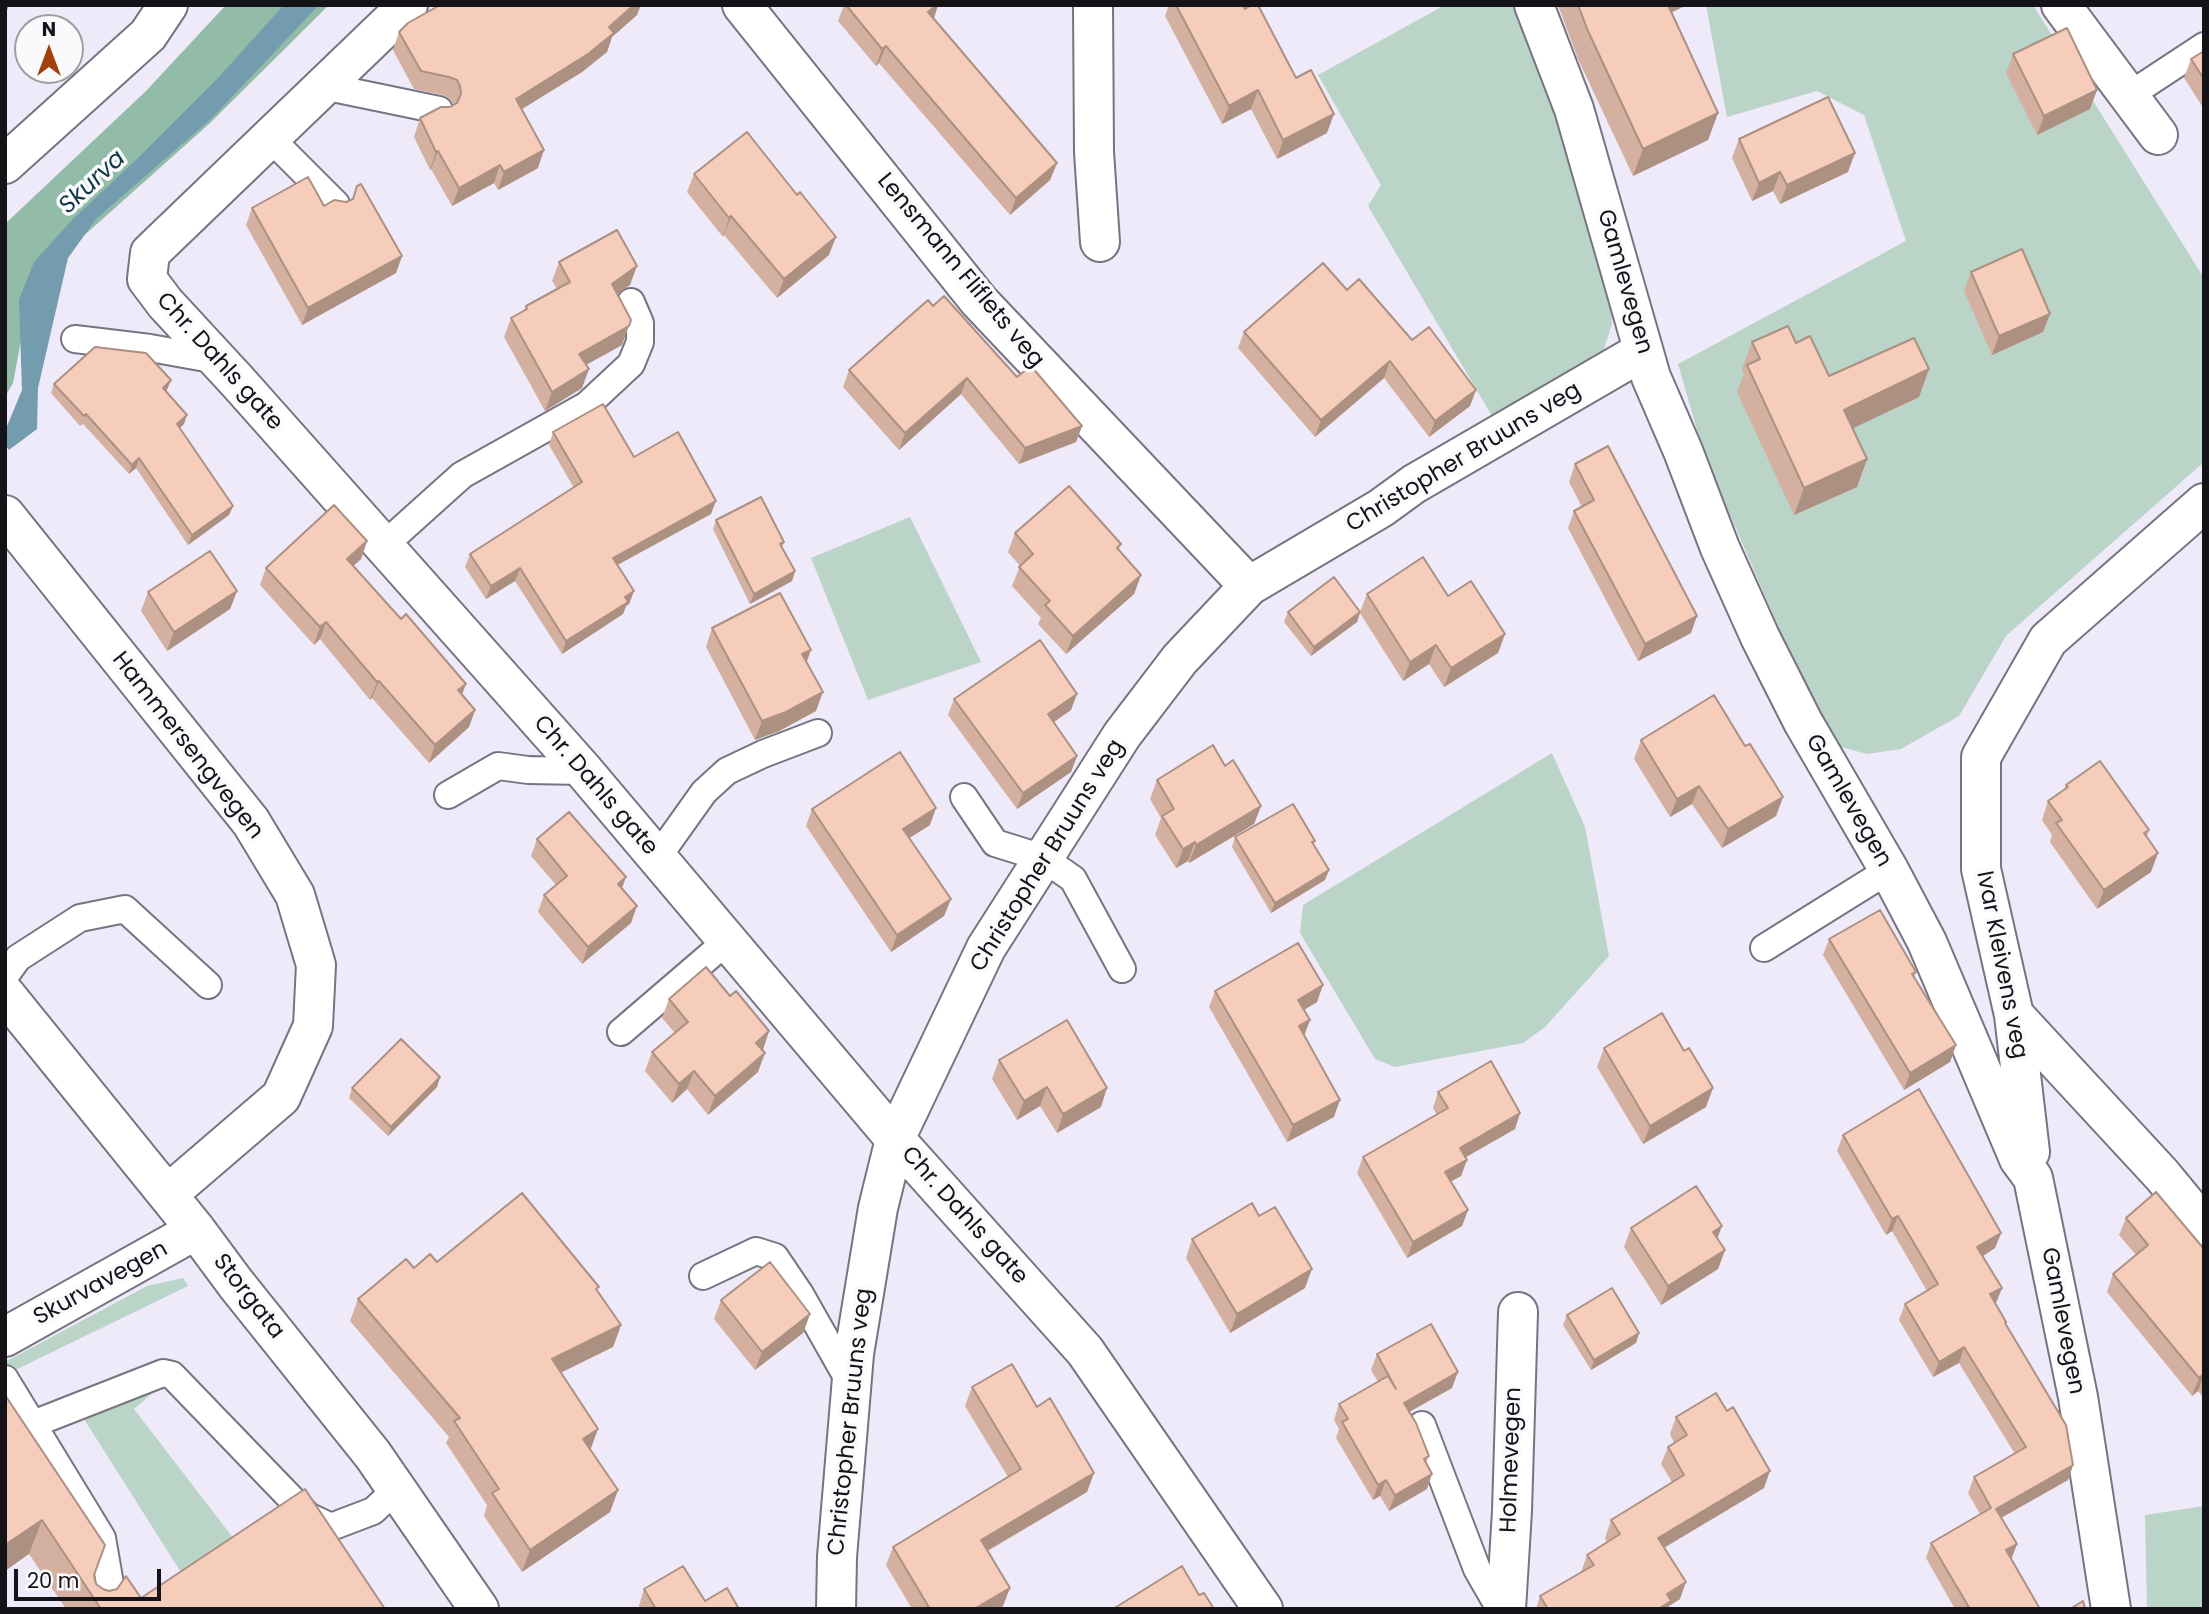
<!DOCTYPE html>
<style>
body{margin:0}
#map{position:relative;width:2209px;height:1614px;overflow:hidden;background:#eeeafa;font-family:Poppins,sans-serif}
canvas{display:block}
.frame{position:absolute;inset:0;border:7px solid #141318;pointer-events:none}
.north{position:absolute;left:14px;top:14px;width:70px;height:70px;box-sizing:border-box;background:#fafafd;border:2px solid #9e9ea1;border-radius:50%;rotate:0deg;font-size:19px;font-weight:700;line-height:28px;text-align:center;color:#141318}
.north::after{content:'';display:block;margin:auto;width:24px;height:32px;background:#a33f0c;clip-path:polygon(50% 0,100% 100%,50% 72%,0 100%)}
.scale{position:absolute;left:14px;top:1569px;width:147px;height:32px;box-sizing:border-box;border:4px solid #141318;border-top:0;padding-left:9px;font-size:21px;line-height:24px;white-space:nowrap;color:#141318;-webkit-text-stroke:5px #fafafd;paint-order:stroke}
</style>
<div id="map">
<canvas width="2209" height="1614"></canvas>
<div class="frame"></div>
<div class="north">N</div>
<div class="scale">20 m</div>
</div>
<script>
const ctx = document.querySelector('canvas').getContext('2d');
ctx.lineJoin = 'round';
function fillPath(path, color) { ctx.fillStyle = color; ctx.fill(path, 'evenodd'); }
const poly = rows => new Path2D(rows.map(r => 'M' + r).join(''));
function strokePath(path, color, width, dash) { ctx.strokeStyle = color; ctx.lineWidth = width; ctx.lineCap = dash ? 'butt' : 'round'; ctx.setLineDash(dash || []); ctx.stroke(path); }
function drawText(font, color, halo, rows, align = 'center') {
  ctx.font = font + ' Poppins,sans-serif'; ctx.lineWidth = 7; ctx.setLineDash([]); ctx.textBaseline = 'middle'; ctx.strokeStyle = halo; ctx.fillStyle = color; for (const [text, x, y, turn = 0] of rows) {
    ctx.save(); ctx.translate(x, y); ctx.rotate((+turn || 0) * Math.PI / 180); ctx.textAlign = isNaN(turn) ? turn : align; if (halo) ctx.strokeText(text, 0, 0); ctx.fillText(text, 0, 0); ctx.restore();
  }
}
fillPath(poly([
 [1445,5,1513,5,1542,72,1611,305,1612,324,1599,364,1495,421,1368,206,1381,185,1318,75],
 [1706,5,2033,5,2204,278,2204,462,2006,636,1959,716,1901,749,1867,754,1841,747,1827,740,1704,454,1678,364,1906,241,1864,115,1817,91,1727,117],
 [910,517,981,662,868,700,811,558],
 [1552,753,1585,827,1609,956,1545,1027,1523,1043,1395,1067,1375,1059,1300,933,1303,905],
 [183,1278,188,1286,5,1375,5,1362,147,1286],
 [162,1385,134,1409,244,1552,191,1588,82,1416],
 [2204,1506,2204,1609,2147,1609,2145,1515]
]), '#bad4c7');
fillPath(poly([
 [226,5,329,5,209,124,32,282,13,383,5,397,5,224,146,91]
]), '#92bba8');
fillPath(poly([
 [284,5,319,5,212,118,96,219,68,258,38,388,37,429,9,450,5,444,5,431,22,390,19,300,34,262,73,219,140,156,217,79]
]), '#739dae');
const lane = poly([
 [323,86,439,110],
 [2128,96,2204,46],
 [270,138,336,204],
 [75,339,150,348,217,360],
 [383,546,462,475,587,405,631,364,640,342,640,323,631,302],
 [448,795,498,766,528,770,584,771],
 [964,797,995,843,1043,858,1073,879,1122,969],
 [657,858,704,792,727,771,763,754,818,733],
 [1764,948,1889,870],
 [5,976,18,958,80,918,125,909,208,985],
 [621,1032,727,941],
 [703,1276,756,1251,775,1257,800,1294,851,1384],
 [5,1379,102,1538,110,1584,97,1609],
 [33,1424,163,1373,172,1375,308,1516,331,1527,373,1511,397,1489],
 [1422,1425,1477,1569,1500,1609]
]);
const street = poly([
 [408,5,150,253,147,279,165,303,238,382,584,771,895,1139,1085,1351,1263,1609],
 [742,5,979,301,1249,586],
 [1093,5,1094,152,1100,242],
 [1534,5,1574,109,1651,377,1683,451,1720,548,1760,637,1803,722,1889,870,1927,942,2019,1159,2033,1178,2078,1397,2111,1609],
 [2061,5,2158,135],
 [5,164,148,35,168,5],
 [5,515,251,822,295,895,316,965,313,1026,281,1097,168,1194],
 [5,994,196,1230,236,1284,373,1455,479,1609],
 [2014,1015,2162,1175,2204,1226],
 [2030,1152,2014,1015,1981,869,1981,757,2048,640,2204,503],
 [5,1337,196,1230],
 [836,1609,837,1557,854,1354,878,1208,895,1139,986,948,1122,735,1180,659,1249,586,1381,508,1414,484,1643,351],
 [1506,1609,1512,1511,1518,1312]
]);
strokePath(lane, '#777481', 30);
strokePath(street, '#777481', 42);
strokePath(lane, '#fff', 26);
strokePath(street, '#fff', 38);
fillPath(poly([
 [844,5,938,5,934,19,1057,163,1050,180,1010,215,879,63,876,66,838,21],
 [1169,5,1243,5,1296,78,1327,133,1277,159,1251,109,1222,124,1165,16],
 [1558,5,1687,5,1672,12,1718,113,1708,140,1633,176,1578,59],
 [637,15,612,37,607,52,582,72,522,109,538,168,498,190,494,183,452,206,431,169,430,170,414,137,420,118,454,105,450,99,443,95,414,89,393,50,399,32],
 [2204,51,2204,109,2184,78,2191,59],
 [2013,54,2090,109,2037,135,2006,73],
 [1739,139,1848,172,1780,204,1773,191,1752,201,1732,158],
 [694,174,829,255,777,298,724,235,723,237,687,192],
 [324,206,402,256,396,273,302,325,246,225,252,208],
 [559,262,630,285,617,294,622,345,586,365,582,388,545,411,504,337,511,318,524,310,526,306,557,289,552,281],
 [1971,272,2050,314,2043,332,1992,355,1964,291],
 [1347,290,1470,406,1429,437,1384,378,1315,437,1238,348,1244,332],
 [933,306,1017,377,1082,426,1076,442,1019,464,961,394,899,450,843,387,849,370],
 [1752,342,1796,343,1829,376,1919,397,1852,429,1867,459,1857,487,1794,515,1737,392,1744,374,1742,369],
 [54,384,167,390,166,391,184,424,180,428,233,506,229,515,188,545,136,468,129,474,83,424,80,426,51,393],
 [553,432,634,457,711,514,617,565,634,591,629,604,626,606,623,614,562,654,515,581,486,599,465,567,470,554,574,488,549,445],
 [1575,464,1691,633,1638,661,1568,528,1574,511,1582,507,1569,482],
 [716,520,784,542,782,548,795,571,792,581,750,604,713,529],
 [1015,533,1121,544,1118,550,1141,575,1134,594,1066,654,1038,624,1041,618,1012,586,1020,566,1008,552],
 [367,541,361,559,353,566,401,619,466,684,462,695,475,710,469,727,429,763,372,698,370,700,320,639,314,645,260,585,266,568],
 [237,591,230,609,167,651,141,611,148,592],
 [1367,594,1448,596,1505,634,1498,653,1444,687,1429,664,1403,681,1360,613,1357,622,1311,656,1284,622,1288,612,1360,612],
 [712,628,811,650,806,662,816,711,779,731,755,740,706,647],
 [954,699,1071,710,1054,722,1077,756,1071,772,1017,809,948,715],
 [1641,740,1745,746,1783,797,1776,816,1722,848,1692,804,1670,817,1634,759],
 [1225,766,1261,806,1254,824,1189,863,1188,861,1176,868,1155,835,1161,818,1150,799,1157,780],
 [2066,785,2149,830,2147,837,2151,872,2097,909,2050,842,2052,835,2042,820,2048,801,2064,790],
 [812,809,930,825,909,838,951,899,944,916,891,952,806,826],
 [1235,837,1315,841,1313,845,1329,870,1325,880,1271,913,1232,847],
 [537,839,622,888,631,923,582,964,538,912,544,895,556,885,531,856],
 [1829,939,1916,972,1914,978,1956,1045,1950,1062,1904,1090,1823,955],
 [1215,991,1317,1002,1304,1010,1304,1036,1334,1117,1287,1142,1209,1007],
 [669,999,762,1050,758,1072,708,1115,687,1089,672,1103,645,1071,652,1052,675,1033,662,1018],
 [1604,1048,1706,1107,1643,1144,1597,1067],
 [999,1060,1101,1107,1057,1133,1040,1106,1017,1120,992,1079],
 [440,1077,437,1087,388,1136,349,1098,352,1088],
 [1438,1092,1520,1113,1515,1129,1465,1157,1461,1176,1451,1181,1468,1210,1462,1226,1407,1258,1357,1173,1363,1157,1437,1115,1433,1108],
 [1843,1135,2001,1233,1995,1248,1983,1256,1996,1304,2073,1465,2068,1480,2001,1518,2017,1544,2011,1559,2040,1609,1955,1609,1926,1558,1931,1543,1980,1514,1968,1493,1974,1477,2015,1454,1959,1363,1933,1377,1899,1320,1905,1304,1927,1291,1892,1231,1886,1235,1837,1151],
 [2126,1218,2204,1249,2204,1398,2198,1391,2192,1396,2107,1292,2113,1274,2136,1255,2119,1235],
 [1631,1228,1717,1239,1725,1250,1718,1269,1661,1305,1624,1247],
 [1192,1239,1305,1288,1230,1333,1186,1258],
 [437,1262,597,1291,621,1325,613,1347,561,1372,591,1450,618,1490,610,1512,522,1572,484,1516,487,1505,446,1443,449,1437,350,1321,358,1299,414,1268],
 [721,1300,810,1314,803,1333,755,1370,714,1319],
 [1567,1315,1639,1333,1636,1343,1591,1370,1563,1325],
 [1377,1354,1452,1388,1409,1412,1429,1456,1426,1463,1427,1489,1389,1511,1380,1496,1373,1500,1336,1438,1339,1429,1334,1420,1339,1404,1378,1382,1371,1370],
 [972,1387,1037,1407,1094,1473,1087,1492,988,1551,1003,1606,999,1609,912,1609,886,1565,893,1547,1008,1477,965,1406],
 [5,1395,105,1545,94,1576,96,1584,103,1589,141,1598,385,1609,66,1609,29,1554],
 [1676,1417,1764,1488,1665,1547,1680,1599,1669,1606,1668,1609,1536,1609,1540,1596,1581,1572,1587,1555,1607,1542,1605,1538,1611,1520,1672,1482,1661,1464,1668,1447,1674,1443,1670,1434],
 [644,1589,705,1601,739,1609,638,1609]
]), '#d3b0a0');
fillPath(poly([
 [5,5,9,5,5,16],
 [634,5,641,5,637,15,612,37,607,52,582,72,509,117,516,99,609,27],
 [937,5,938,5,933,20,928,12],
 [1659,5,1687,5,1653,21],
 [886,46,879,63,876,66,882,49],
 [1258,90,1251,109,1222,124,1229,106],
 [2097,90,2090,109,2037,135,2044,116],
 [1718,113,1708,140,1633,176,1643,149],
 [1334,114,1327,133,1277,159,1283,140],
 [544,150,538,168,498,190,504,172],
 [438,151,431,169,430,170,436,152],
 [1855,153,1848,172,1780,204,1787,185],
 [1057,163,1050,180,1010,215,1016,198],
 [500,165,494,183,452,206,459,188],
 [1780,172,1773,191,1752,201,1759,183],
 [731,216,724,235,723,237,729,218],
 [836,237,829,255,777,298,784,279],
 [402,256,396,273,302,325,308,308],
 [637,266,630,285,605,303,612,284],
 [2050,314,2043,332,1992,355,1999,336],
 [631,320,622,345,573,372,579,354],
 [1390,361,1384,378,1315,437,1321,420],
 [589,369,582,388,545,411,552,392],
 [1929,369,1919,397,1834,437,1844,410],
 [967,378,961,394,899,450,905,433],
 [171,380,167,390,159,397,163,388],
 [1476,390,1470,406,1429,437,1435,421],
 [187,415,184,424,173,434,177,424],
 [1082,426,1076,442,1019,464,1025,448],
 [139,458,136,468,129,474,132,465],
 [1867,459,1857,487,1794,515,1804,488],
 [716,501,711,514,608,570,613,558],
 [233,506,229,515,188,545,192,535],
 [367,541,361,559,341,577,347,559],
 [520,568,515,581,486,599,491,586],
 [795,571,792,581,750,604,754,594],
 [1141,575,1134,594,1066,654,1073,636],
 [237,591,230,609,167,651,174,632],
 [634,591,629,604,626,606,623,614,562,654,566,641,625,597],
 [1360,612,1357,622,1311,656,1314,647],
 [1697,616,1691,633,1638,661,1645,644],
 [326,622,320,639,314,645,320,627],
 [1505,634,1498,653,1444,687,1451,668],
 [1436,645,1429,664,1403,681,1410,662],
 [811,650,804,669,802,654],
 [379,681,372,698,370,700,377,682],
 [466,684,459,701,458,690],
 [823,692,816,711,779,731,755,740,762,721],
 [1077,694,1071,710,1042,730,1048,714],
 [475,710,469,727,429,763,435,745],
 [1077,756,1071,772,1017,809,1023,793],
 [1699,786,1692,804,1670,817,1677,799],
 [1783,797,1776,816,1722,848,1728,829],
 [1261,806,1254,824,1189,863,1196,845],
 [936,808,930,825,897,846,903,829],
 [1195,842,1188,861,1176,868,1183,849],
 [2158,853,2151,872,2097,909,2104,890],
 [1329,870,1325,880,1271,913,1275,903],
 [626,877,620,894,618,884],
 [951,899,944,916,891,952,897,935],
 [637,906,631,923,582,964,588,947],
 [1323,985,1317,1002,1292,1017,1298,1000],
 [1310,1020,1304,1036,1299,1026],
 [769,1031,763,1050,756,1043],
 [1956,1045,1950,1062,1904,1090,1910,1073],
 [765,1053,758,1072,708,1115,715,1096],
 [694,1071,687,1089,672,1103,679,1084],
 [440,1077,437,1087,388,1136,391,1127],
 [1047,1087,1040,1106,1017,1120,1024,1101],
 [1107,1088,1101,1107,1057,1133,1063,1114],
 [1713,1088,1706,1107,1643,1144,1650,1126],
 [1340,1100,1334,1117,1287,1142,1293,1125],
 [1520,1113,1515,1129,1454,1164,1460,1148],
 [1467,1160,1461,1176,1439,1188,1445,1172],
 [1468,1210,1462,1226,1407,1258,1413,1242],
 [1898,1216,1892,1231,1886,1235,1892,1219],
 [1722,1226,1715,1245,1713,1232],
 [2001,1233,1995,1248,1972,1263,1977,1247],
 [1725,1250,1718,1269,1661,1305,1668,1286],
 [1312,1269,1305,1288,1230,1333,1237,1314],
 [2002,1288,1996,1303,1985,1310,1990,1294],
 [810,1314,803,1333,755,1370,762,1352],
 [621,1325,613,1347,544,1381,552,1359],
 [1639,1333,1636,1343,1591,1370,1594,1360],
 [1964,1347,1959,1363,1933,1377,1939,1362],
 [1458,1372,1452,1388,1398,1418,1404,1403],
 [2204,1374,2198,1391,2192,1396,2199,1378],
 [598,1429,590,1451,583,1439],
 [2073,1465,2068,1480,1990,1524,1996,1509],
 [1770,1471,1764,1488,1652,1555,1658,1538],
 [1094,1473,1087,1492,974,1558,981,1540],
 [1432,1474,1427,1489,1389,1511,1395,1495],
 [1386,1480,1380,1496,1373,1500,1378,1485],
 [618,1490,610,1512,522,1572,530,1550],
 [42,1520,29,1554,5,1571,5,1545],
 [2017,1544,2011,1560,2006,1550],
 [1686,1582,1680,1599,1669,1606,1668,1609,1658,1609,1667,1594],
 [1010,1588,1003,1606,999,1609,974,1609]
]), '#ac9082');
const building = poly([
 [440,5,634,5,609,27,614,33,588,54,516,99,544,150,504,172,500,165,459,188,438,151,436,152,420,118,441,107,450,107,457,103,461,94,460,86,457,80,449,77,421,71,399,32,408,23,440,5],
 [846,5,937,5,928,12,1057,163,1016,198,886,46,882,49,846,5],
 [1176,5,1243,5,1245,9,1251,5,1258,5,1296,78,1311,70,1334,114,1283,140,1258,90,1229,106,1176,5],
 [1578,5,1668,5,1718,113,1643,149,1588,31,1578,5],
 [2067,28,2097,90,2044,116,2013,54,2067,28],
 [2204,51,2204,79,2191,59,2204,51],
 [1828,97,1855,153,1787,185,1780,172,1759,183,1739,139,1828,97],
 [747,132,797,195,800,192,836,237,784,279,731,216,729,218,694,174,747,132],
 [308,177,324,206,334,200,346,202,353,199,357,186,361,184,402,256,308,308,252,208,308,177],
 [617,230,637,266,612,284,631,320,629,326,579,354,589,369,552,392,511,318,527,309,526,306,570,282,559,262,617,230],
 [2022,249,2050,314,1999,336,1971,272,2022,249],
 [1323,263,1347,290,1359,279,1412,340,1429,327,1476,390,1435,421,1390,361,1321,420,1244,332,1323,263],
 [944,296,1017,377,1031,366,1082,426,1025,448,967,378,905,433,849,370,928,300,933,306,944,296],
 [1788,326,1796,343,1810,336,1829,376,1914,338,1929,369,1844,410,1867,459,1804,488,1747,365,1760,359,1752,342,1788,326],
 [95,347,146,353,171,380,163,388,187,415,177,424,233,506,192,535,139,458,132,465,86,414,84,416,54,384,95,347],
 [603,404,634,457,678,432,716,501,613,558,634,591,625,597,628,602,566,641,520,568,491,586,470,554,582,482,553,432,603,404],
 [1608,446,1697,616,1645,644,1574,511,1594,500,1575,464,1608,446],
 [1069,486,1121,544,1117,548,1141,575,1073,636,1045,605,1050,601,1019,567,1033,554,1015,533,1069,486],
 [761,497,784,542,780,544,795,571,754,594,716,520,761,497],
 [334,505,367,541,347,559,401,619,406,614,466,684,458,690,475,710,435,745,379,681,377,682,326,622,320,627,266,568,334,505],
 [210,551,237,591,174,632,148,592,210,551],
 [1423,557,1448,596,1471,581,1505,634,1451,668,1436,645,1410,662,1367,594,1423,557],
 [1334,577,1360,612,1314,647,1288,612,1334,577],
 [780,593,811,650,802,654,823,692,786,712,762,721,712,628,780,593],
 [1040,640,1077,694,1048,714,1077,756,1023,793,954,699,1040,640],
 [1714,695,1745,746,1750,744,1783,797,1728,829,1699,786,1677,799,1641,740,1714,695],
 [1213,745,1225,766,1233,760,1261,806,1196,845,1195,842,1183,849,1162,816,1174,809,1157,780,1213,745],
 [900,752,936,808,903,829,951,899,897,935,812,809,900,752],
 [2100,761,2149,830,2144,833,2158,853,2104,890,2056,823,2062,820,2048,801,2068,787,2066,785,2100,761],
 [1293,804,1315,841,1312,842,1329,870,1275,903,1235,837,1293,804],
 [569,812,626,877,618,884,637,906,588,947,544,895,567,876,537,839,569,812],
 [1880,910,1916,972,1912,974,1956,1045,1910,1073,1829,939,1880,910],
 [1298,943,1323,985,1298,1000,1310,1020,1299,1026,1340,1100,1293,1125,1215,991,1298,943],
 [706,967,730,996,736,991,769,1031,756,1043,765,1053,715,1096,694,1071,679,1084,652,1052,688,1022,669,999,706,967],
 [1662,1013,1684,1051,1689,1048,1713,1088,1650,1126,1604,1048,1662,1013],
 [1067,1020,1107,1088,1063,1114,1047,1087,1024,1101,999,1060,1067,1020],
 [401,1039,440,1077,391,1127,352,1088,401,1039],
 [1491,1061,1520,1113,1460,1148,1467,1160,1445,1172,1468,1210,1413,1242,1363,1157,1448,1108,1438,1092,1491,1061],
 [1919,1089,2001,1233,1977,1247,2002,1288,1990,1294,2006,1322,2005,1323,2066,1425,2073,1465,1996,1509,2017,1544,2006,1550,2040,1609,1970,1609,1931,1543,1991,1508,1974,1477,2026,1447,1964,1347,1939,1362,1905,1304,1938,1284,1898,1216,1892,1219,1843,1135,1919,1089],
 [1696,1186,1722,1226,1713,1232,1725,1250,1668,1286,1631,1228,1696,1186],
 [2156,1192,2204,1249,2204,1374,2199,1378,2113,1274,2148,1245,2126,1218,2156,1192],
 [522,1193,599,1287,596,1289,621,1325,552,1359,598,1429,583,1439,618,1490,530,1550,492,1493,499,1489,454,1421,460,1418,358,1299,406,1259,414,1268,430,1254,437,1262,522,1193],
 [1252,1203,1259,1216,1275,1207,1312,1269,1237,1314,1192,1239,1252,1203],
 [770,1262,810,1314,762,1352,721,1300,770,1262],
 [1612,1288,1639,1333,1594,1360,1567,1315,1612,1288],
 [1431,1324,1458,1372,1404,1403,1416,1423,1429,1456,1424,1459,1432,1474,1395,1495,1386,1480,1378,1485,1342,1422,1348,1419,1339,1404,1388,1376,1396,1389,1377,1354,1431,1324],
 [1012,1364,1037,1407,1050,1398,1094,1473,981,1540,1010,1588,974,1609,930,1609,893,1547,1021,1469,972,1387,1012,1364],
 [1716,1393,1727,1411,1733,1407,1770,1471,1658,1538,1686,1582,1667,1594,1671,1601,1658,1609,1548,1609,1540,1596,1594,1565,1587,1555,1620,1534,1611,1520,1684,1475,1668,1447,1687,1435,1676,1417,1716,1393],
 [5,1395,105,1545,94,1575,96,1584,103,1589,109,1591,117,1589,126,1576,141,1598,305,1489,385,1609,101,1609,42,1520,5,1545,5,1395],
 [683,1566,705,1601,727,1588,739,1609,656,1609,644,1589,683,1566],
 [1182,1566,1199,1595,1204,1593,1214,1609,1113,1609,1182,1566],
 [2083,1601,2085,1609,2070,1609,2083,1601]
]);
fillPath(building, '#f5cdba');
strokePath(building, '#ac9082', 2);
drawText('23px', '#141318', '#fafafd', [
 ["Lensmann Fliflets veg",960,271,50],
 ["Gamlevegen",1624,282,74],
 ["Chr. Dahls gate",219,362,48],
 ["Christopher Bruuns veg",1464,458,-31],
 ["Hammersengvegen",187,746,52],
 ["Chr. Dahls gate",595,786,49],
 ["Gamlevegen",1848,801,60],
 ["Christopher Bruuns veg",1048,856,-58],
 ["Ivar Kleivens veg",2001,965,79],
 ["Chr. Dahls gate",964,1216,48],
 ["Skurvavegen",101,1284,-29],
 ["Storgata",248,1297,52],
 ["Gamlevegen",2062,1321,79],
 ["Christopher Bruuns veg",851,1422,-84],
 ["Holmevegen",1512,1460,-88]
]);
drawText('italic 24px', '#113745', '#fafafd', [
 ["Skurva",93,183,-43]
]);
</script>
